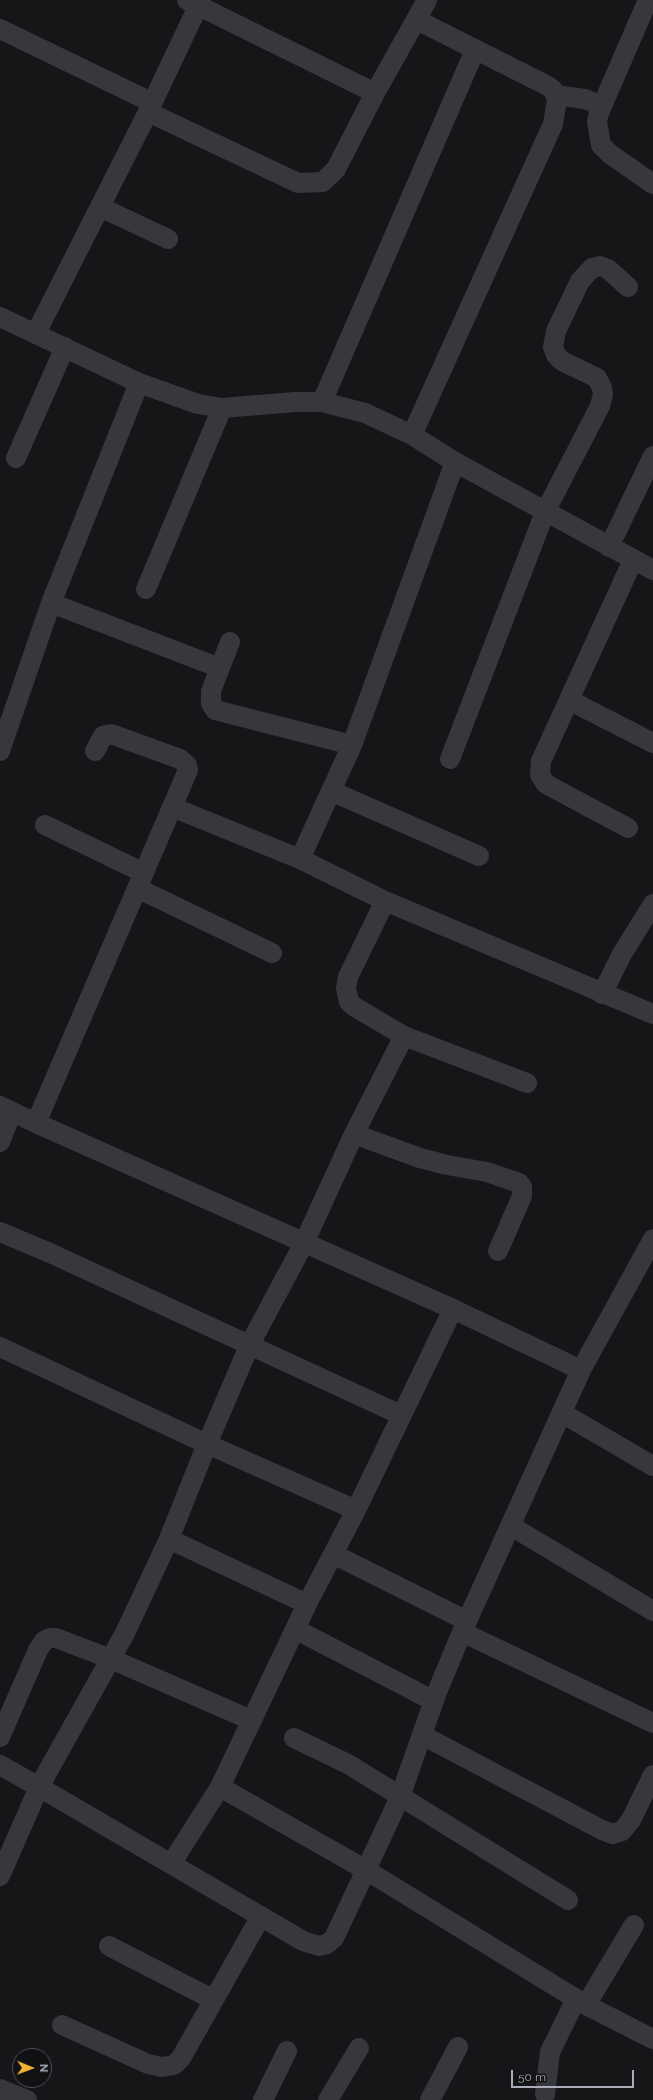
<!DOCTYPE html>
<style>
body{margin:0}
#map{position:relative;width:653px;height:2100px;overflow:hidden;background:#161618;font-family:Raleway,sans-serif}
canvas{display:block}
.north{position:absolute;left:12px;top:2048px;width:40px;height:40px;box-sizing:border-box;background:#111113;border:1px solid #4d4f55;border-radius:50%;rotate:91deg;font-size:11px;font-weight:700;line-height:16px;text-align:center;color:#a8adb8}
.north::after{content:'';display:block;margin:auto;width:14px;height:18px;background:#f2b134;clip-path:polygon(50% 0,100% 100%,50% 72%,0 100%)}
.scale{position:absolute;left:511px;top:2070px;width:123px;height:18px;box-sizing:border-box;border:2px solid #a8adb8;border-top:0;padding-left:5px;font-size:12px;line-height:14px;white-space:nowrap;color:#a8adb8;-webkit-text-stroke:3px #111113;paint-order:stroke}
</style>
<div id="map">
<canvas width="653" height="2100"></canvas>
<div class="north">N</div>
<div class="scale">50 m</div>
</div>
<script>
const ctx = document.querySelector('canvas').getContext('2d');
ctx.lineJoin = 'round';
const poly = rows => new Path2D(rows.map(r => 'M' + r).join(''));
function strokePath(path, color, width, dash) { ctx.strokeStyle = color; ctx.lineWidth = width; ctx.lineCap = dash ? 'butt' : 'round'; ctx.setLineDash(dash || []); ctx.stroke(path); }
strokePath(poly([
 [187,0,375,93],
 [648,0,599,113,597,122,601,145,610,154,653,184],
 [0,29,151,102],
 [555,95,585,99,602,106],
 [148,112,298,183,323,182,336,169,375,93,427,0],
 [100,207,168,239],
 [0,317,139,383,198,404,222,408,295,402,322,402,365,413,412,435,455,462,653,570],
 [36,333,148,112,201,0],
 [322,402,475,50],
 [412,435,553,124,557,100,554,91,548,86,417,20],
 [16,458,65,347],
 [609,547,653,456],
 [146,589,222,408],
 [51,603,220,668],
 [230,642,211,691,211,703,215,710,352,745],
 [569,700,653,743],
 [0,751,51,603,139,383],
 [95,751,103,736,111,734,180,759,187,765,188,770,36,1123,453,1309,581,1370],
 [450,759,545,512,600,406,603,395,602,388,597,378,562,361,556,355,553,347,556,331,580,281,592,268,600,266,608,269,628,287],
 [331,791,479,856],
 [172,807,300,859,385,901,653,1014],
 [45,825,144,873],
 [628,828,546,784,540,775,541,761,633,560],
 [300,859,352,745,455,462],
 [137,888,272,953],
 [602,994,622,954,653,904],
 [404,1036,527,1083],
 [0,1106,36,1123],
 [354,1134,420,1158,447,1165,487,1172,519,1183,522,1187,522,1196,498,1251],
 [0,1142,12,1112],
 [0,1232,50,1253,401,1415],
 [653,1239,581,1370,462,1632,437,1692,400,1797,366,1870,586,2005,653,2039],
 [0,1347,207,1444,356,1510],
 [562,1413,653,1466],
 [511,1526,653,1611],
 [169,1539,307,1604],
 [333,1554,467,1621],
 [295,1629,434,1701],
 [462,1632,653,1723],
 [422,1735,602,1830,613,1834,622,1831,631,1820,653,1775],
 [0,1737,38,1650,44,1641,50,1638,56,1638,111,1659,251,1720],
 [294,1738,348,1764,568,1900],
 [0,1765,39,1787,125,1633,169,1539,207,1444,250,1344,304,1243,354,1134,404,1036,355,1007,349,1002,346,988,348,977,385,901],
 [171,1864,220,1787,307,1604,356,1510,453,1309],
 [0,1876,39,1787,303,1941,319,1946,327,1944,334,1938,366,1870,220,1787],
 [109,1946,214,2000],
 [586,2005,634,1925],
 [62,2025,148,2064,162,2067,174,2065,181,2058,261,1916],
 [0,2089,27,2100],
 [545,2094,550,2052,576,1999],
 [263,2100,287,2051],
 [328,2100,359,2048],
 [430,2100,458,2047]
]), '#37383d', 20);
</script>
